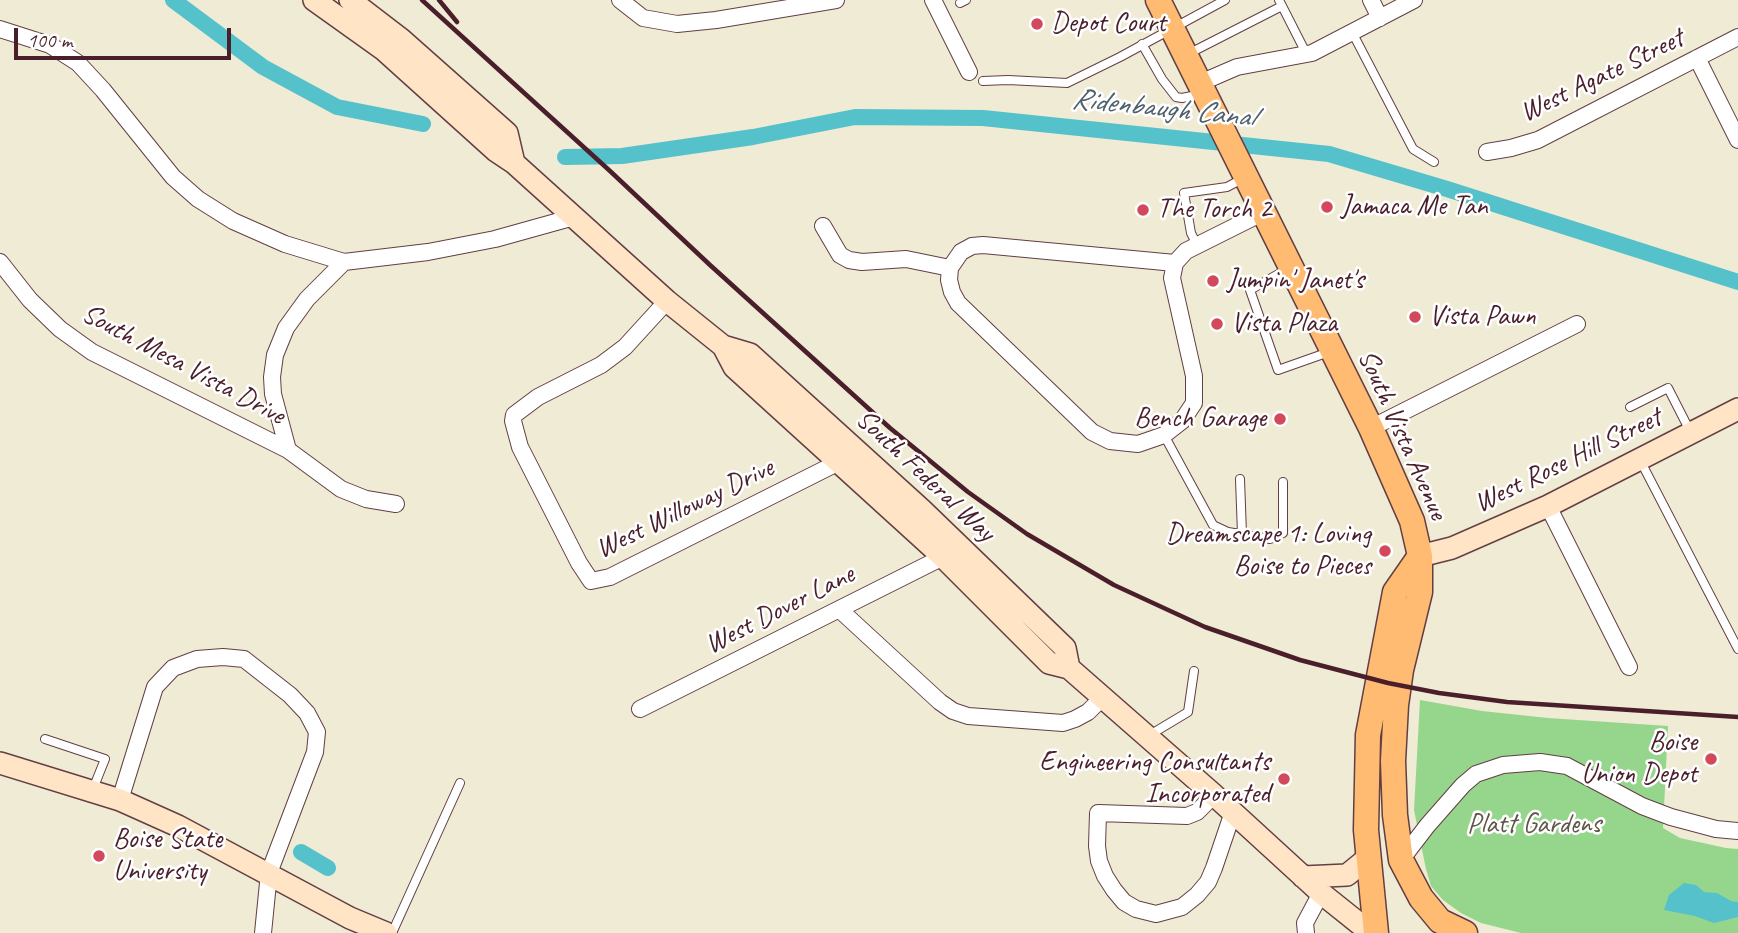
<!DOCTYPE html>
<style>
body{margin:0}
#map{position:relative;width:1738px;height:933px;overflow:hidden;background:#efebd4;font-family:Caveat,sans-serif}
canvas{display:block}
.scale{position:absolute;left:14px;top:28px;width:217px;height:32px;box-sizing:border-box;border:4px solid #4a1f2b;border-top:0;padding-left:9px;font-size:21px;line-height:24px;white-space:nowrap;color:#4a1f2b;-webkit-text-stroke:5px #fff;paint-order:stroke}
</style>
<div id="map">
<canvas width="1738" height="933"></canvas>
<div class="scale">100 m</div>
</div>
<script>
const ctx = document.querySelector('canvas').getContext('2d');
ctx.lineJoin = 'round';
function fillPath(path, color) { ctx.fillStyle = color; ctx.fill(path, 'evenodd'); }
const poly = rows => new Path2D(rows.map(r => 'M' + r).join(''));
function strokePath(path, color, width, dash) { ctx.strokeStyle = color; ctx.lineWidth = width; ctx.lineCap = dash ? 'butt' : 'round'; ctx.setLineDash(dash || []); ctx.stroke(path); }
function drawText(font, color, halo, rows, align = 'center') {
  ctx.font = font + ' Caveat,sans-serif'; ctx.lineWidth = 5; ctx.setLineDash([]); ctx.textBaseline = 'middle'; ctx.strokeStyle = halo; ctx.fillStyle = color; for (const [text, x, y, turn = 0] of rows) {
    ctx.save(); ctx.translate(x, y); ctx.rotate((+turn || 0) * Math.PI / 180); ctx.textAlign = isNaN(turn) ? turn : align; if (halo) ctx.strokeText(text, 0, 0); ctx.fillText(text, 0, 0); ctx.restore();
  }
}
fillPath(poly([
 [1420,700,1482,711,1548,718,1668,726,1663,828,1680,838,1726,848,1738,849,1738,933,1521,933,1481,923,1461,913,1443,900,1431,886,1426,869,1414,810]
]), '#95d68c');
fillPath(poly([
 [1684,883,1696,885,1704,892,1717,893,1731,901,1738,902,1738,917,1714,923,1695,916,1664,910,1669,895]
]), '#54c1cb');
strokePath(poly([
 [173,0,263,67,337,107,423,124],
 [565,157,622,156,753,137,855,117,983,118,1329,154,1447,189,1738,282],
 [301,852,328,868]
]), '#54c1cb', 16);
const lane = poly([
 [1279,0,1306,53],
 [960,3,966,0],
 [1352,32,1413,149,1434,162],
 [1142,44,1162,79,1176,97,1182,98,1202,94],
 [1188,54,1282,6],
 [983,81,1008,80,1067,83,1120,57,1225,0],
 [1197,245,1191,233,1184,193,1227,187,1244,178],
 [1289,268,1250,290,1278,370,1329,352],
 [1630,407,1668,388,1691,433],
 [1164,435,1213,525,1228,532,1270,539,1283,533,1283,482],
 [1641,462,1738,649],
 [1240,479,1242,534],
 [1148,736,1188,712,1194,671],
 [45,739,105,759,93,789],
 [392,933,460,783]
]);
const street = poly([
 [620,0,643,18,677,24,716,20,836,0],
 [933,0,969,72],
 [1371,0,1380,18],
 [0,29,50,45,78,63,103,90,173,177,198,199,233,221,285,244,344,262,428,252,495,239,574,217],
 [1697,58,1738,140],
 [1200,83,1237,67,1312,53,1414,0],
 [1487,152,1511,148,1538,140,1738,37],
 [823,226,840,255,849,260,862,262,906,259,950,268],
 [0,262,30,300,60,329,92,352,288,450,341,489,366,499,396,504],
 [1175,263,983,245,972,246,961,252,950,268,949,280,952,292,958,303,1092,432,1110,441,1138,444,1164,435,1182,421,1194,403,1194,376,1172,278,1175,263,1186,251,1264,212],
 [667,301,625,347,601,365,538,397,514,415,513,421,520,447,579,563,591,581,610,577,839,462],
 [1371,428,1577,324],
 [288,450,273,394,272,377,275,355,286,328,307,299,344,262],
 [1548,506,1629,667],
 [840,610,940,702,953,711,968,716,1063,723,1075,719,1088,712,1102,698],
 [640,709,943,557],
 [1214,795,1197,812,1187,816,1098,813,1097,846,1099,861,1105,876,1114,890,1124,902,1136,909,1156,914,1182,907,1197,895,1208,882,1214,868,1233,812],
 [120,800,155,687,173,668,197,659,223,657,244,659,290,695,307,713,317,732,315,752,269,873,263,933],
 [1401,860,1427,826,1463,785,1476,774,1503,765,1540,762,1567,766,1642,806,1671,817,1716,829,1738,831],
 [1306,933,1305,923,1321,893]
]);
const secondary = poly([
 [314,0,384,50,496,151,514,163,667,301,723,346,750,354,922,510,1065,648,1069,668],
 [350,0,401,39,507,133,514,163],
 [723,346,734,367,943,557,1049,663,1069,668,1214,795,1321,893,1371,933],
 [1420,556,1452,548,1548,506,1738,409],
 [0,763,120,800,178,826,350,918,386,933],
 [1303,877,1347,875,1363,862,1368,855]
]);
const primary = poly([
 [1158,0,1371,428,1412,521,1420,556,1420,592,1401,670,1396,705,1393,761,1395,815,1401,860,1421,898,1440,921,1465,933],
 [1376,933,1366,830,1368,735,1395,592,1420,556]
]);
strokePath(lane, '#633e44', 10);
strokePath(street, '#633e44', 18);
strokePath(secondary, '#633e44', 24);
strokePath(primary, '#633e44', 27);
strokePath(lane, '#fff', 8);
strokePath(street, '#fff', 16);
strokePath(secondary, '#ffe4c6', 21);
strokePath(primary, '#ffbb71', 24);
strokePath(poly([
 [422,0,610,171,710,265,890,428,968,492,1027,534,1114,585,1205,627,1300,660,1388,683,1439,693,1507,702,1738,717],
 [439,0,457,22]
]), '#4a1f2b', 4.5);
for (const [x, y, r, color] of [
 [1037,24,7,"#d1495b"],
 [1327,207,7,"#d1495b"],
 [1143,210,7,"#d1495b"],
 [1213,281,7,"#d1495b"],
 [1415,317,7,"#d1495b"],
 [1217,324,7,"#d1495b"],
 [1280,419,7,"#d1495b"],
 [1385,551,7,"#d1495b"],
 [1711,759,7,"#d1495b"],
 [1284,779,7,"#d1495b"],
 [99,856,7,"#d1495b"]
]) { const dot = new Path2D(); dot.arc(x, y, r, 0, 2 * Math.PI); ctx.fillStyle = color; ctx.fill(dot); strokePath(dot, '#fff', 2.5); }
drawText('28px', '#4a1f2b', '#fff', [
 ["Depot Court",1051,24],
 ["Jamaca Me Tan",1341,207],
 ["The Torch 2",1157,210],
 ["Jumpin' Janet's",1227,281],
 ["Vista Pawn",1429,317],
 ["Vista Plaza",1231,324],
 ["Bench Garage",1266,419,"right"],
 ["Dreamscape 1: Loving",1371,535,"right"],
 ["Boise to Pieces",1371,567,"right"],
 ["Boise",1697,743,"right"],
 ["Union Depot",1697,775,"right"],
 ["Engineering Consultants",1270,763,"right"],
 ["Incorporated",1270,795,"right"],
 ["Boise State",113,840],
 ["University",113,872]
], 'left');
drawText('28px', '#4a1f2b', '#fff', [
 ["West Agate Street",1602,76,-26],
 ["South Mesa Vista Drive",183,365,28],
 ["South Vista Avenue",1402,435,66],
 ["West Rose Hill Street",1568,461,-26],
 ["South Federal Way",925,476,43],
 ["West Willoway Drive",685,509,-26],
 ["West Dover Lane",780,610,-27]
]);
drawText('28px', '#605648', '#fff', [
 ["Platt Gardens",1534,825]
]);
drawText('italic 30px', '#4e606b', '#fff', [
 ["Ridenbaugh Canal",1163,109,6]
]);
</script>
